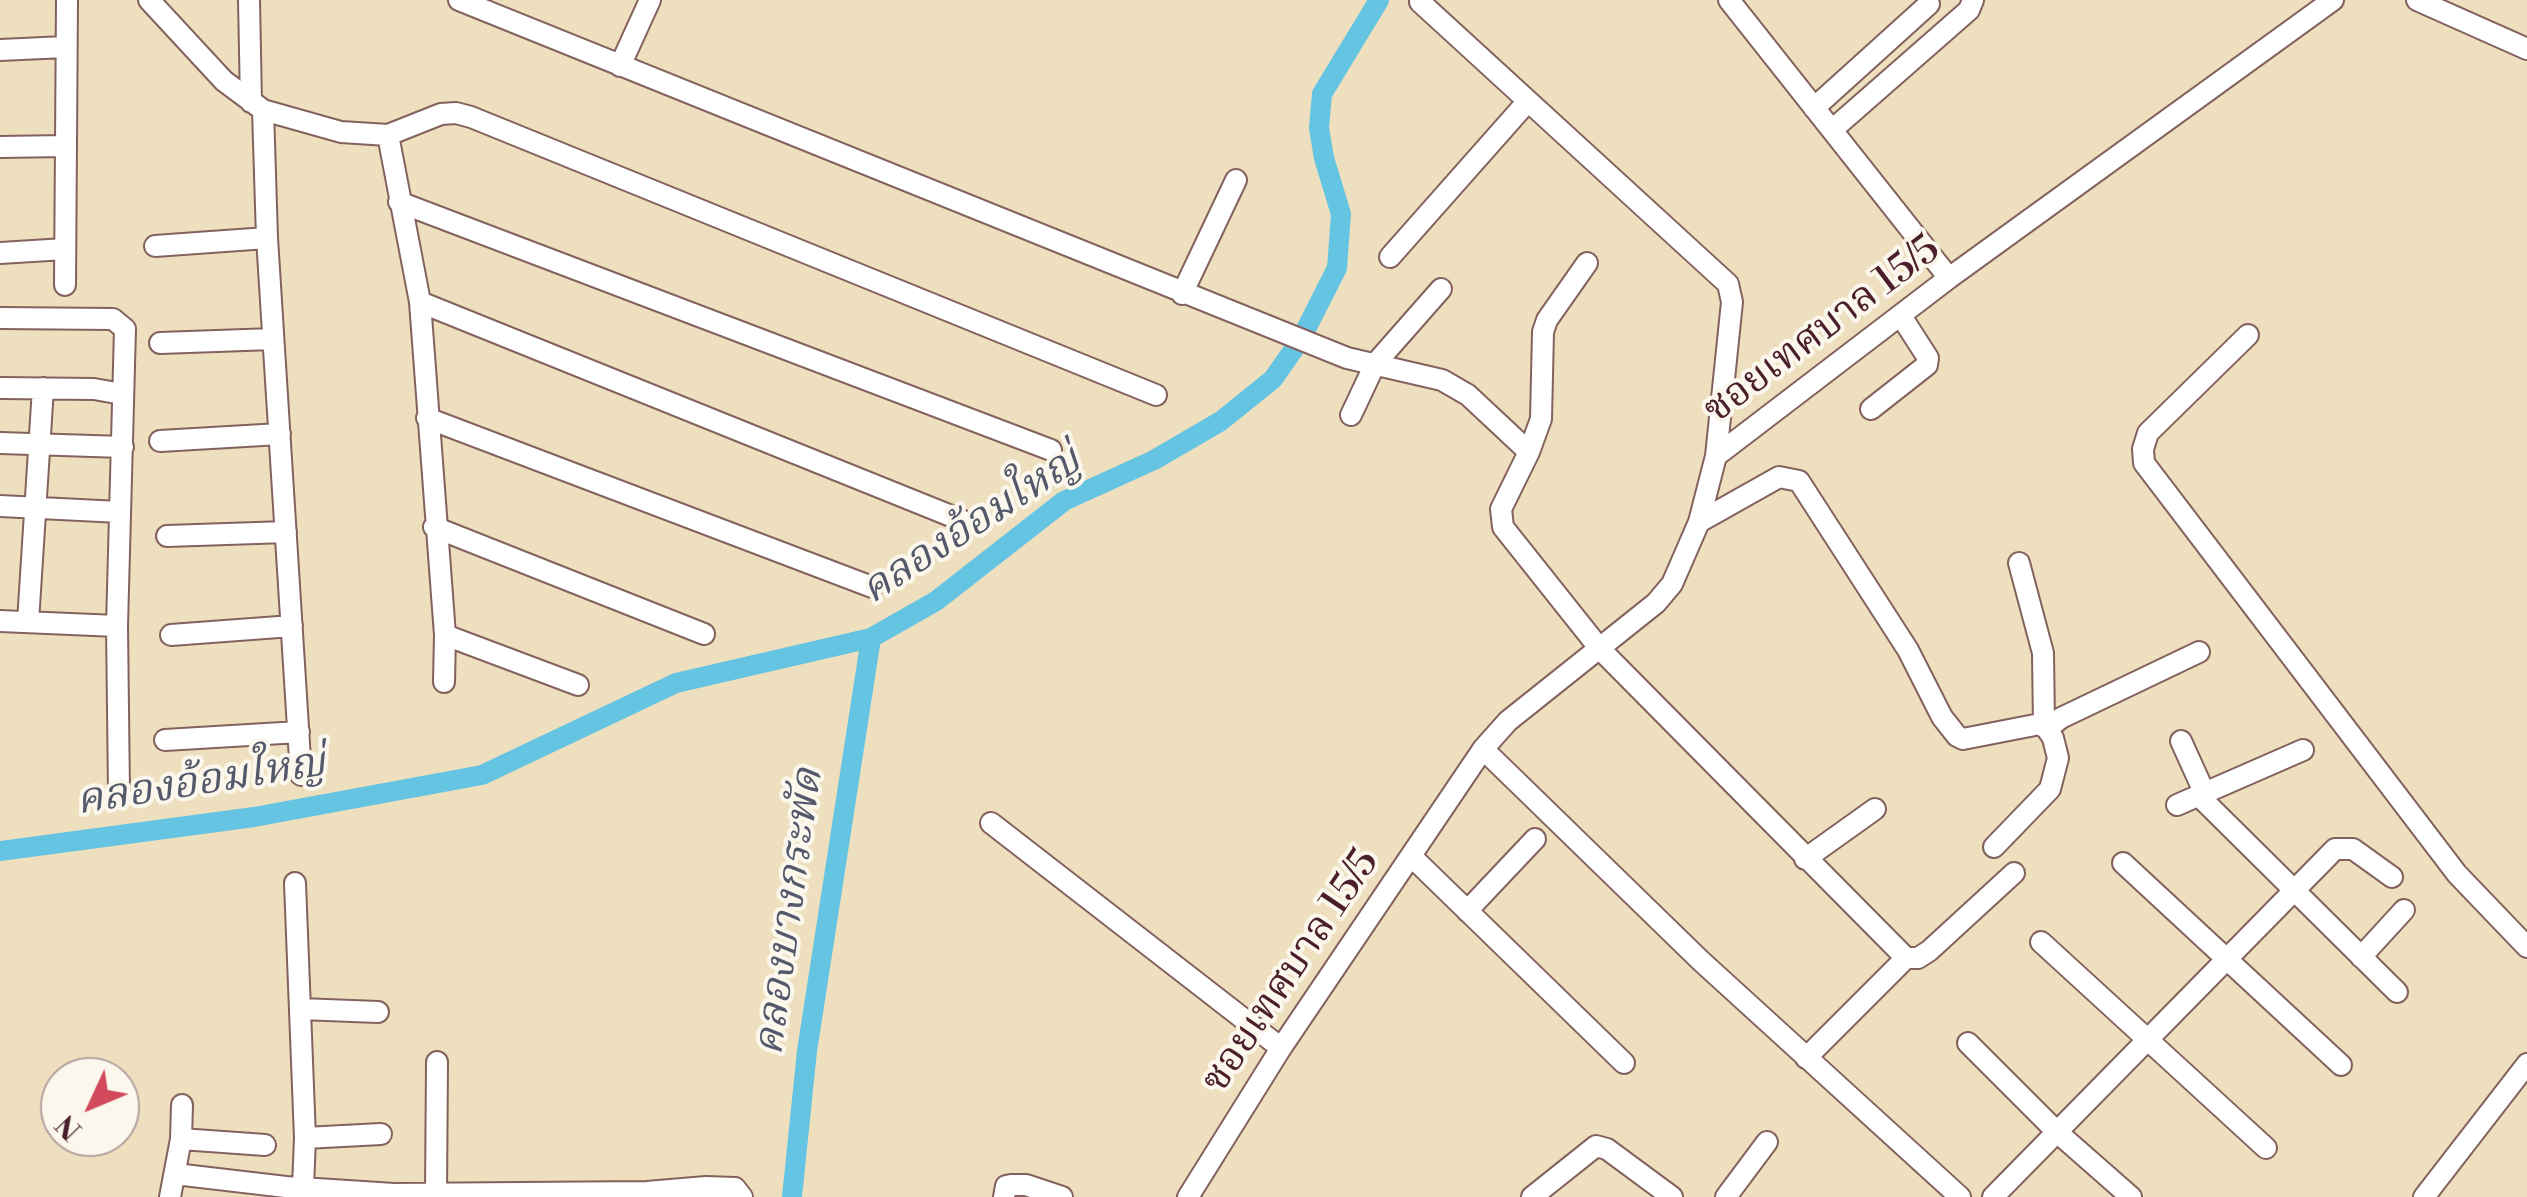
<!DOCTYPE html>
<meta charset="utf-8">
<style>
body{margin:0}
#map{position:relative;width:2527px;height:1197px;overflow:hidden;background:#eedfbe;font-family:"Libre Bodoni",serif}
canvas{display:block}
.north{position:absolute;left:40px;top:1057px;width:100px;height:100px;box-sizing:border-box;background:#fbf7ec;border:2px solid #b4a19f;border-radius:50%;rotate:226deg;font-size:28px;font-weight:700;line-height:40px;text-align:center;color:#4a1f2b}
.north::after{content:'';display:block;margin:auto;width:35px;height:45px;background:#d1495b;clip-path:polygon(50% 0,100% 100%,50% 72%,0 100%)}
</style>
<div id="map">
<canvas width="2527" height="1197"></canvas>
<div class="north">N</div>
</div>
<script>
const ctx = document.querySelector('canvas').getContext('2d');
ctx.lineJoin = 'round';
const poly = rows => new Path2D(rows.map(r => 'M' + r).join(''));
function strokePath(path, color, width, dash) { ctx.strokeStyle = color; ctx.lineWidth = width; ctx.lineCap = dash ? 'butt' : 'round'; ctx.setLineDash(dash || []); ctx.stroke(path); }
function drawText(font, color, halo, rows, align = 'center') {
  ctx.font = font + ' "Libre Bodoni","Noto Serif Thai",serif'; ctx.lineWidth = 8; ctx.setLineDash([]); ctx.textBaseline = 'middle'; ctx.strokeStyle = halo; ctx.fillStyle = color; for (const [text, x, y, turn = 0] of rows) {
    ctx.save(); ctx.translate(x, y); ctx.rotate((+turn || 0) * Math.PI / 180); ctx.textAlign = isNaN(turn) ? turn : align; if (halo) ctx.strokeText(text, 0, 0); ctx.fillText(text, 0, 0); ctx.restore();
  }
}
strokePath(poly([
 [0,851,254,817,482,775,676,683,871,638,936,601,1064,501,1154,460,1221,421,1273,379,1301,339,1337,268,1341,214,1324,158,1319,128,1322,94,1379,0],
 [792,1197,807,1051,871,638]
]), '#64c4e2', 20);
const minor = poly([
 [149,0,224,81,263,110,341,132,388,135,441,114,456,113,471,117,1156,395],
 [249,0,251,102],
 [459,0,1347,358,1442,380,1468,395,1529,452,1501,509,1503,527,1600,649,1906,958,1918,958,1929,951,2014,873],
 [1729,0,1949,278],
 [2417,0,2527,49],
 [0,50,65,47],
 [620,66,650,0],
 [1814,108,1929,4],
 [263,110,267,238,301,775],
 [1832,130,1969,10,1973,0],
 [388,135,420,302,445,635,578,685],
 [0,147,65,146],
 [399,202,1051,450],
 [155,246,267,238],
 [0,253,65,249],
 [1390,257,1528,101],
 [65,285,67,0],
 [1182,294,1236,180],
 [420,302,961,520],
 [0,318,113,319,125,329,117,626,119,793],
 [2248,335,2148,433,2143,449,2144,463,2457,874,2527,947],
 [160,343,273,339],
 [0,388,94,389,122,394],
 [1871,409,1927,365,1928,358,1901,316],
 [1351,415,1375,364,1441,289],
 [427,418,872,587],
 [160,441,280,434],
 [0,443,123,447],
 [1529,452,1541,419,1543,332,1547,320,1587,263],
 [1716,456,1949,278,2333,0],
 [0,506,120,512],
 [1699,522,1779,477,1799,481,1908,650,1942,717,1957,736,1963,739,2040,724,2047,729,2053,738,2058,758,2050,789,1994,847],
 [434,527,704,634],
 [167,536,286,532],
 [2019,563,2043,653,2044,726],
 [0,621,117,626],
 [28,622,43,388],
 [171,635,292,626],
 [444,682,445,635],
 [2047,729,2061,718,2199,652],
 [165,740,299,732],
 [2181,741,2205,794],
 [1483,749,1701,961,1960,1197],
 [2199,796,2397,992],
 [2177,805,2303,750],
 [991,823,1281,1048],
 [1411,856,1624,1063],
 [1805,859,1875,809],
 [2123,863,2341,1065],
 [295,883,305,1138,303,1187],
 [1467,911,1535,839],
 [2041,942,2266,1148],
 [2361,957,2404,910],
 [300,1009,378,1012],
 [1968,1043,2057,1132,2131,1197],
 [1806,1058,1906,958],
 [305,1138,381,1134],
 [181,1139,182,1105],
 [175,1174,286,1187,394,1194,647,1192,706,1187,735,1188,742,1197],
 [436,1194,437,1062],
 [170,1197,181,1139,265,1145],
 [1004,1197,1006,1186,1011,1185,1026,1185,1062,1197],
 [1188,1197,1281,1048,1483,749,1508,721,1656,603,1672,584,1699,522,1716,456,1732,302,1728,284,1420,2],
 [1532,1197,1596,1146,1607,1149,1672,1197],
 [1726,1197,1767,1142],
 [1993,1197,2335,849,2353,849,2392,877],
 [2424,1197,2527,1064]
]);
strokePath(minor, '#83625e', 24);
strokePath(minor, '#fff', 20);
drawText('40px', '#4a1f2b', '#fbf7ec', [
 ["ซอยเทศบาล 15/5",1823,331,-37],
 ["ซอยเทศบาล 15/5",1292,972,-56]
]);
drawText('italic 42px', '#53596b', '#fbf7ec', [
 ["คลองอ้อมใหญ่",972,527,-33],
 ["คลองอ้อมใหญ่",201,784,-9],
 ["คลองบางกระพัด",791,912,-82]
]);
</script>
